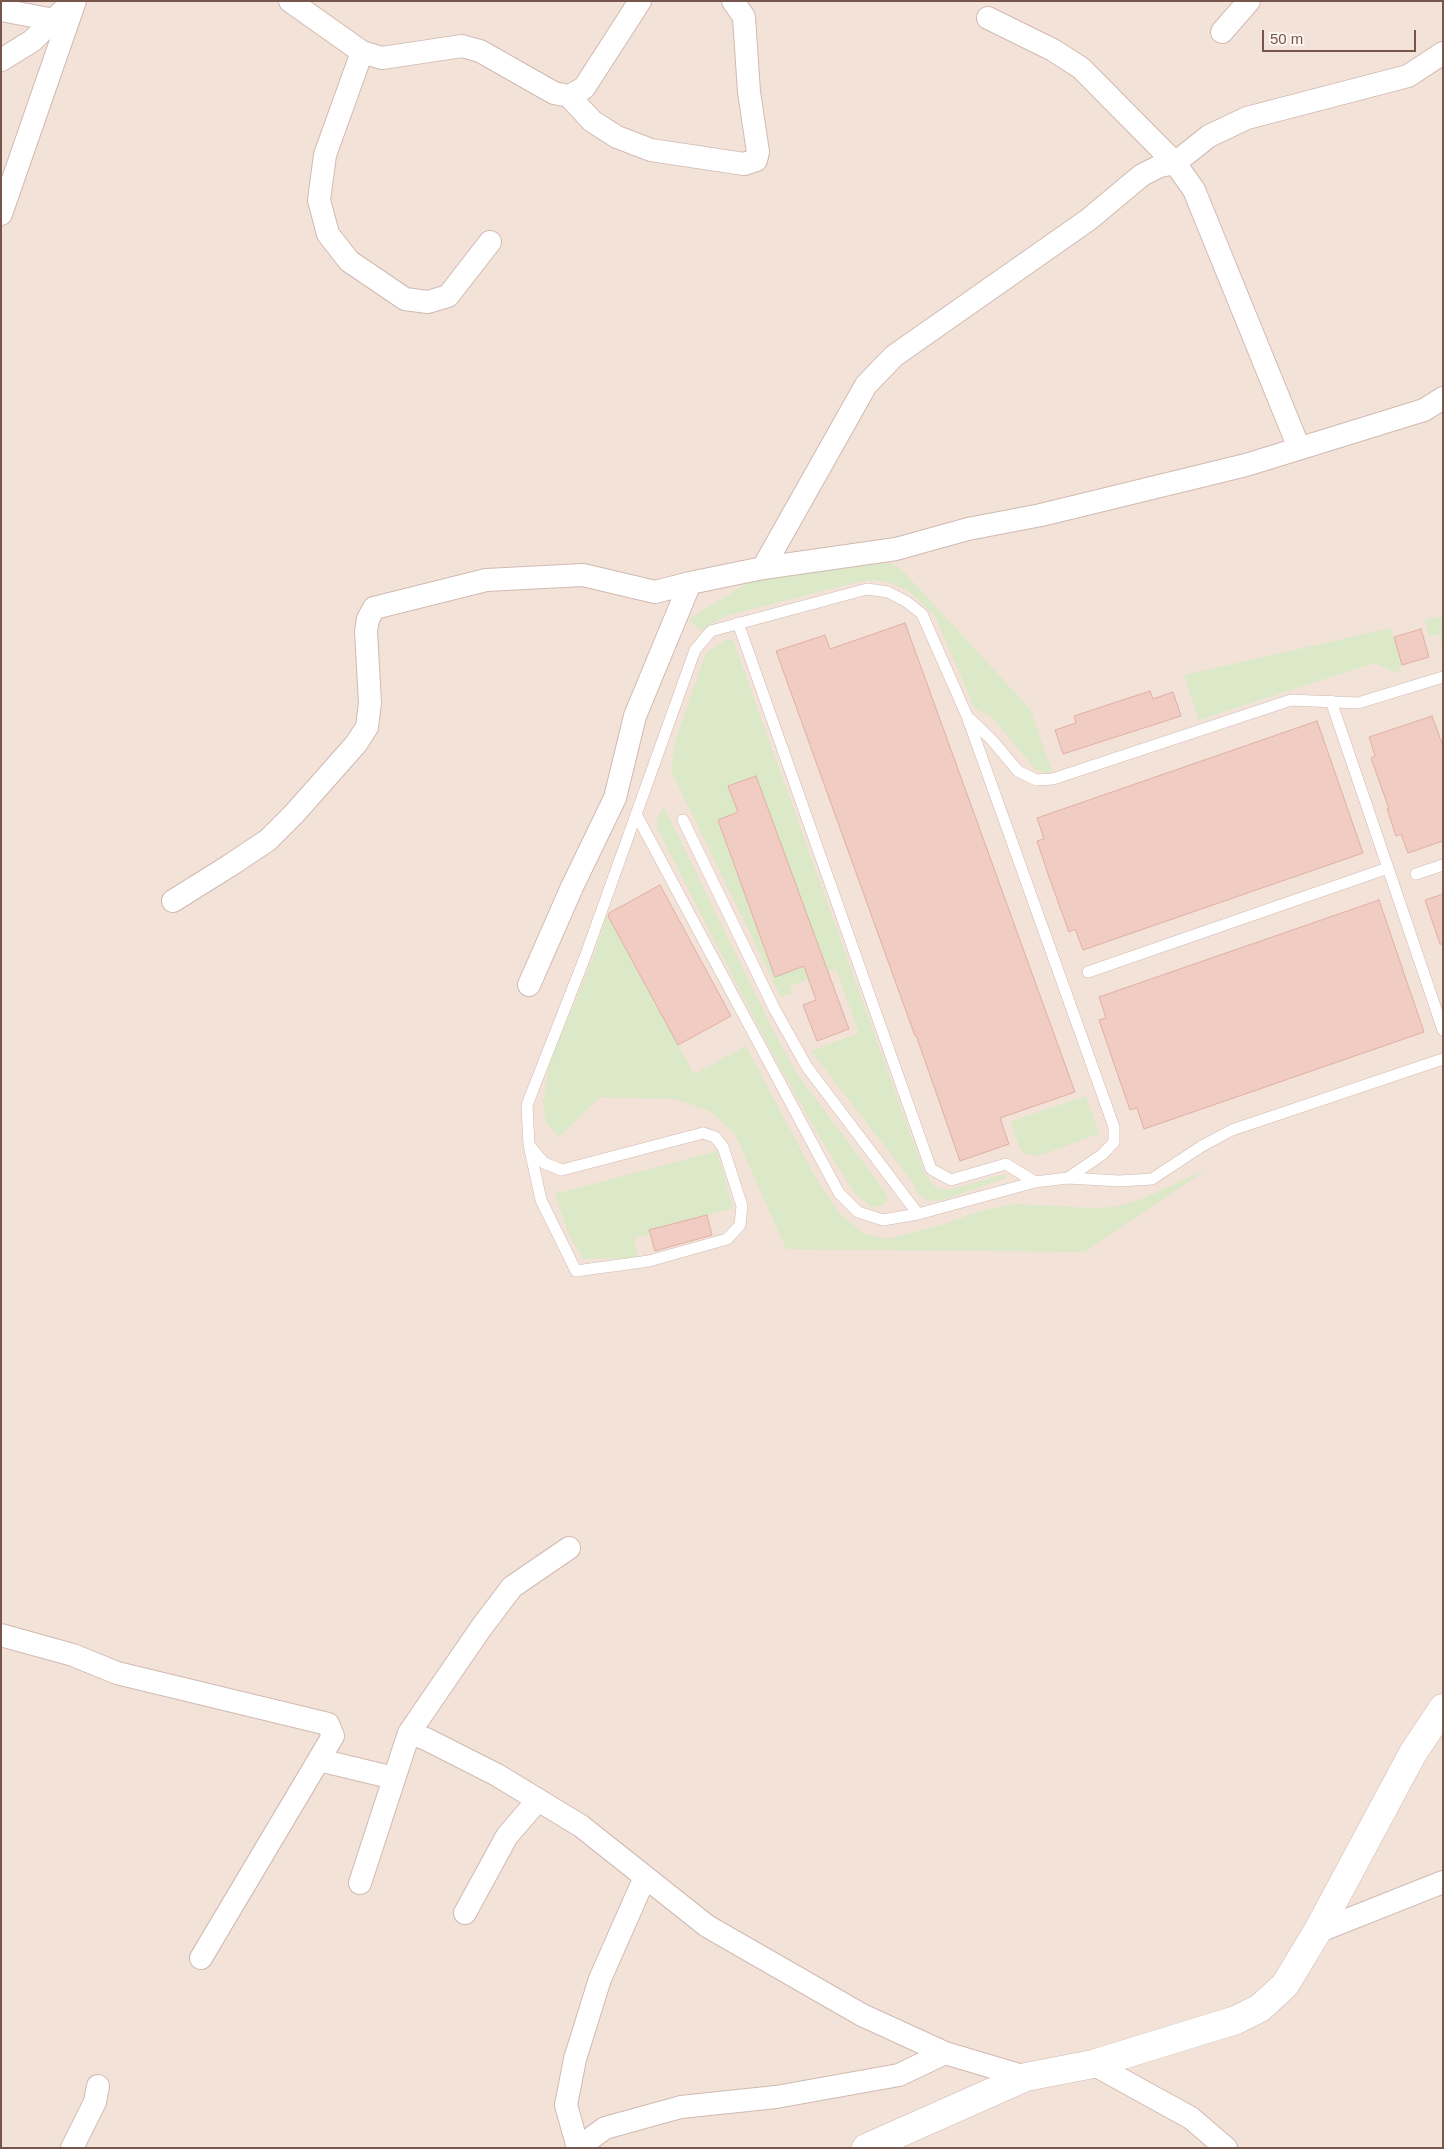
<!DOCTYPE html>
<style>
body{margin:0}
#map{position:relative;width:1444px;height:2149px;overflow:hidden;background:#fcf1e9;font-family:Helvetica,sans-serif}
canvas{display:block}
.frame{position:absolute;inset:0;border:2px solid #76554d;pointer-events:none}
.scale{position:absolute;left:1262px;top:30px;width:154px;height:22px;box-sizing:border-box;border:2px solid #76554d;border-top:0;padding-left:6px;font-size:15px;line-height:18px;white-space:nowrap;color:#76554d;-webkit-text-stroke:4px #fef6f0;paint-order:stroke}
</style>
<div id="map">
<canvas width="1444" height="2149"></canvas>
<div class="frame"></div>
<div class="scale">50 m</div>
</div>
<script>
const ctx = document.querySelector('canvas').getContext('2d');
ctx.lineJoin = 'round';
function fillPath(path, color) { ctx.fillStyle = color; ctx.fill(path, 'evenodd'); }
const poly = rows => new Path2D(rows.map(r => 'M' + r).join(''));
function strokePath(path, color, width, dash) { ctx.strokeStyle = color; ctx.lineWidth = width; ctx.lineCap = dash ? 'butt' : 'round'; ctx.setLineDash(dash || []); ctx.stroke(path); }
fillPath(poly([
 [1,1,1443,1,1443,2148,1,2148]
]), '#f3e2d8');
fillPath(poly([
 [891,563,901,569,1030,709,1052,771,1045,773,1036,770,992,717,975,709,935,616,909,591,890,583,875,580,858,582,725,616,700,631,689,619,757,577],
 [1443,616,1443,650,1439,634,1429,636,1425,620],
 [1391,628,1402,665,1397,673,1374,663,1199,720,1184,675],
 [726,640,733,640,924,1172,931,1183,939,1189,949,1190,1005,1174,1006,1178,939,1201,927,1200,917,1193,912,1181,811,1051,859,1033,836,969,790,986,792,993,781,997,671,771,675,742,706,653],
 [664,807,776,1036,799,1077,885,1191,888,1199,883,1205,872,1208,853,1191,822,1141,770,1049,658,830,657,818],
 [607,914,694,1074,746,1046,814,1175,838,1212,863,1233,887,1239,941,1225,983,1210,1016,1204,1091,1208,1115,1207,1144,1198,1209,1168,1084,1252,786,1249,735,1134,710,1111,675,1099,600,1097,559,1137,546,1123,543,1104,549,1065,595,953],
 [1086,1096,1099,1134,1038,1156,1025,1154,1020,1149,1011,1121],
 [717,1151,733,1208,650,1230,650,1234,634,1238,638,1258,583,1259,569,1235,555,1194]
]), '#dbe9c8');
const building = poly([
 [905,623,1075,1092,1000,1118,1009,1144,960,1161,916,1035,915,1036,776,651,825,635,830,649,905,623],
 [1421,629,1429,657,1402,665,1394,637,1421,629],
 [1150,691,1153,699,1173,692,1181,716,1063,754,1055,730,1076,723,1074,716,1150,691],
 [1432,716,1443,746,1443,841,1408,853,1401,834,1396,836,1387,809,1389,809,1371,758,1375,756,1369,737,1432,716],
 [1317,721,1363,853,1083,950,1075,929,1069,932,1048,874,1037,841,1044,839,1037,818,1317,721],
 [756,776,849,1029,817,1041,803,1005,816,1000,804,966,775,977,718,820,738,812,728,786,756,776],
 [660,885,731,1016,678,1045,608,916,609,913,660,885],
 [1443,894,1443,944,1440,944,1425,900,1443,894],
 [1379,900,1424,1032,1144,1129,1137,1108,1130,1110,1110,1052,1099,1020,1106,1018,1099,997,1379,900],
 [707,1215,712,1235,655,1251,649,1230,707,1215]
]);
fillPath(building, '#f0ccc2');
strokePath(building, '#e2b0a3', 1);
const service = poly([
 [738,623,931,1169,951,1180,1006,1164,1035,1182],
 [970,719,992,740,1018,771,1036,780,1053,779,1291,700,1358,703,1443,677],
 [636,814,839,1193,858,1212,883,1220,918,1214,1035,1182,1068,1178,1119,1181,1152,1179,1202,1146,1232,1130,1443,1059],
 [683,820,774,1008,807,1067,918,1214],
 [1388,868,1443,1030],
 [1416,874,1443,865],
 [1088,972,1388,868,1331,701],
 [703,1133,715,1137,723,1147,742,1206,740,1225,727,1239,649,1261,576,1271,541,1200,529,1145,544,1163,562,1170,703,1133],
 [529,1145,527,1105,585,957,695,650,711,631,867,589,888,592,907,602,922,614,967,716,1114,1127,1114,1142,1103,1154,1068,1178]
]);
const minor = poly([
 [290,1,362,52,382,58,462,46,480,51,554,93,569,96,592,121,617,137,651,150,744,164,756,160,758,152,749,92,744,17,733,1],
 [1,10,54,20],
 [988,18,1053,50,1081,68,1175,163,1194,190,1299,448],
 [1222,32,1249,1],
 [362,52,325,155,319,200,328,234,349,261,405,299,428,302,448,296,490,242],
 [1,60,32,41,72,2],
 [569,96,584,88,640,1],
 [1,214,75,1],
 [763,568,866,385,894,356,1088,220,1142,175,1160,166,1175,163,1209,136,1247,118,1408,76,1443,53],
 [173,901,229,866,268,840,294,814,356,744,367,727,370,703,366,631,368,619,374,608,486,580,583,575,655,592,690,583,763,568,896,549,968,529,1041,515,1246,465,1424,410,1443,398],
 [529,985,572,887,615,798,635,716,690,583],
 [1,1635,73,1655,117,1673,328,1724,333,1736,201,1958],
 [409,1733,426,1739,497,1775,581,1826,707,1926,862,2015,945,2053,1026,2077],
 [319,1760,394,1778],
 [645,1877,600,1979,575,2059,566,2105,578,2148,605,2128,681,2107,776,2097,899,2075,945,2053],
 [360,1883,409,1733,481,1628,512,1587,569,1548],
 [465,1913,507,1836,538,1800],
 [1317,1932,1443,1882],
 [1093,2064,1191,2118,1226,2148],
 [72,2148,95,2102,98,2086]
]);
const tertiary = poly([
 [866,2148,1026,2077,1093,2064,1236,2020,1260,2008,1285,1985,1317,1932,1413,1753,1443,1708]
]);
strokePath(service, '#d0bab1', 12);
strokePath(minor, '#d0bab1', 24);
strokePath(tertiary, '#d0bab1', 29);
strokePath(service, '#fff', 11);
strokePath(minor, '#fff', 22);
strokePath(tertiary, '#fff', 28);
</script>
